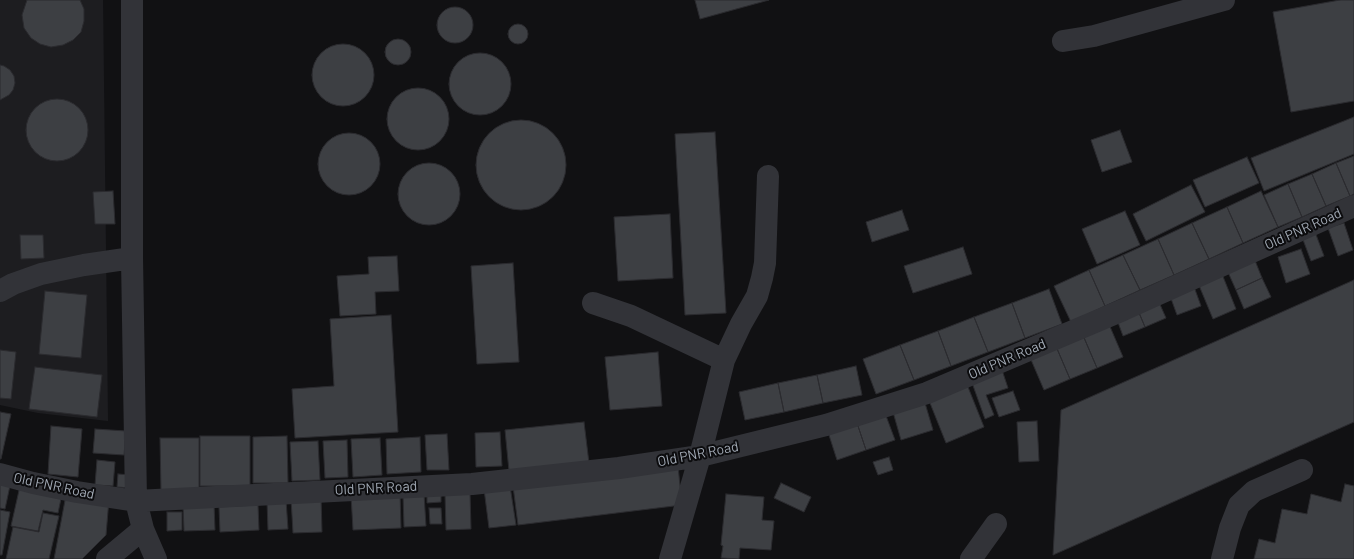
<!DOCTYPE html>
<style>
body{margin:0}
canvas{display:block;background:#111113}
</style>
<canvas width="1354" height="559"></canvas>
<script>
const ctx = document.querySelector('canvas').getContext('2d');
ctx.lineJoin = 'round';
function fillPath(path, color) { ctx.fillStyle = color; ctx.fill(path, 'evenodd'); }
const poly = rows => new Path2D(rows.map(r => 'M' + r).join(''));
function strokePath(path, color, width, dash) { ctx.strokeStyle = color; ctx.lineWidth = width; ctx.lineCap = dash ? 'butt' : 'round'; ctx.setLineDash(dash || []); ctx.stroke(path); }
function drawText(font, color, halo, rows, align = 'center') {
  ctx.font = font + ' Barlow,sans-serif'; ctx.lineWidth = 4; ctx.setLineDash([]); ctx.textBaseline = 'middle'; ctx.strokeStyle = halo; ctx.fillStyle = color; for (const [text, x, y, turn = 0] of rows) {
    ctx.save(); ctx.translate(x, y); ctx.rotate((+turn || 0) * Math.PI / 180); ctx.textAlign = isNaN(turn) ? turn : align; if (halo) ctx.strokeText(text, 0, 0); ctx.fillText(text, 0, 0); ctx.restore();
  }
}
fillPath(poly([
 [0,0,103,0,108,421,38,413,0,405]
]), '#1d1d20');
const building = poly([
 [27,0,80,0,84,9,84,21,81,32,73,40,63,45,51,47,40,44,31,38,24,28,22,15,27,0],
 [695,0,769,0,700,19,695,0],
 [1340,0,1354,0,1354,101,1291,112,1273,12,1340,0],
 '437 25a18 18 0 1 1 36 0a18 18 0 1 1-36 0Z',
 '508 34a10 10 0 1 1 20 0a10 10 0 1 1-20 0Z',
 '385 52a13 13 0 1 1 26 0a13 13 0 1 1-26 0Z',
 '312 75a31 31 0 1 1 62 0a31 31 0 1 1-62 0Z',
 '449 84a31 31 0 1 1 62 0a31 31 0 1 1-62 0Z',
 [0,65,4,66,10,70,14,76,15,83,13,90,9,95,0,100,0,65],
 '387 119a31 31 0 1 1 62 0a31 31 0 1 1-62 0Z',
 '26 130a31 31 0 1 1 62 0a31 31 0 1 1-62 0Z',
 [1354,117,1354,154,1264,191,1251,158,1354,117],
 '476 165a45 45 0 1 1 90 0a45 45 0 1 1-90 0Z',
 [1120,130,1132,162,1102,172,1091,140,1120,130],
 [715,132,726,313,685,315,675,134,715,132],
 '318 164a31 31 0 1 1 62 0a31 31 0 1 1-62 0Z',
 [1354,156,1354,194,1350,196,1336,163,1354,156],
 [1247,157,1259,183,1205,207,1193,180,1247,157],
 [1336,163,1350,196,1326,206,1312,174,1336,163],
 '398 194a31 31 0 1 1 62 0a31 31 0 1 1-62 0Z',
 [1312,174,1326,206,1302,217,1288,184,1312,174],
 [1288,184,1302,217,1278,227,1264,195,1288,184],
 [1191,185,1205,212,1146,241,1133,214,1191,185],
 [113,191,115,224,95,224,93,192,113,191],
 [1261,191,1278,227,1243,243,1227,207,1261,191],
 [1227,207,1243,243,1209,259,1192,223,1227,207],
 [902,210,909,230,872,242,866,222,902,210],
 [1125,211,1140,245,1097,264,1082,229,1125,211],
 [670,214,673,278,618,281,614,217,670,214],
 [1192,223,1209,259,1174,275,1158,239,1192,223],
 [1344,223,1353,250,1338,256,1328,228,1344,223],
 [1315,232,1324,256,1311,261,1302,237,1315,232],
 [20,235,43,235,44,258,21,259,20,235],
 [1158,239,1174,275,1140,290,1123,255,1158,239],
 [963,247,972,274,913,293,904,266,963,247],
 [1301,249,1310,274,1286,283,1278,257,1301,249],
 [1123,255,1140,290,1105,306,1089,270,1123,255],
 [397,256,399,291,375,292,376,314,340,316,337,276,369,274,368,257,397,256],
 [1254,258,1262,278,1236,290,1227,270,1254,258],
 [513,263,519,362,477,364,471,266,513,263],
 [1089,270,1105,306,1071,322,1054,286,1089,270],
 [1222,274,1236,309,1213,319,1198,283,1222,274],
 [1262,278,1271,297,1244,309,1236,290,1262,278],
 [1354,280,1354,422,1053,555,1061,410,1354,280],
 [1193,284,1201,306,1177,315,1169,293,1193,284],
 [1049,289,1062,324,1025,338,1012,303,1049,289],
 [45,291,87,295,81,358,39,354,45,291],
 [1158,300,1166,318,1145,327,1137,308,1158,300],
 [1012,303,1025,338,988,352,974,317,1012,303],
 [1137,308,1145,327,1123,336,1116,317,1137,308],
 [391,315,398,432,295,438,292,389,334,386,330,319,391,315],
 [974,317,988,352,951,366,938,331,974,317],
 [1108,322,1123,357,1097,368,1082,333,1108,322],
 [938,331,951,366,914,380,900,345,938,331],
 [1082,333,1097,368,1070,379,1055,344,1082,333],
 [1055,344,1070,379,1044,390,1029,355,1055,344],
 [900,345,914,380,876,394,863,359,900,345],
 [0,350,16,352,11,399,0,398,0,350],
 [658,352,662,406,610,410,605,357,658,352],
 [856,366,862,395,823,403,817,375,856,366],
 [35,367,102,375,97,417,29,409,35,367],
 [1002,370,1008,388,986,395,994,415,985,419,971,380,1002,370],
 [817,375,823,403,784,412,778,383,817,375],
 [966,382,984,427,946,443,928,398,966,382],
 [778,383,784,412,745,420,739,392,778,383],
 [1013,391,1020,410,999,417,992,398,1013,391],
 [925,403,933,430,901,440,893,412,925,403],
 [0,412,11,414,1,459,0,459,0,412],
 [885,413,895,440,866,450,857,423,885,413],
 [1037,421,1039,461,1019,462,1017,422,1037,421],
 [584,422,589,463,509,471,505,430,584,422],
 [857,423,866,450,837,460,828,432,857,423],
 [51,426,82,429,78,477,48,474,51,426],
 [95,429,126,431,124,455,93,453,95,429],
 [500,432,502,466,476,467,475,433,500,432],
 [447,434,449,470,427,470,425,435,447,434],
 [200,436,250,436,250,486,200,486,200,436],
 [287,436,288,483,253,483,253,437,287,436],
 [420,437,421,472,387,474,386,439,420,437],
 [160,438,199,438,199,490,161,491,160,438],
 [380,438,382,475,353,477,351,439,380,438],
 [347,440,348,477,325,478,323,441,347,440],
 [318,441,320,480,292,481,290,442,318,441],
 [889,457,893,470,878,475,873,462,889,457],
 [97,460,115,462,113,486,95,485,97,460],
 [678,466,682,505,518,525,513,486,678,466],
 [118,474,131,475,130,488,117,487,118,474],
 [0,479,11,481,5,509,0,508,0,479],
 [781,483,811,497,804,512,774,498,781,483],
 [1345,484,1354,486,1354,559,1254,559,1259,539,1275,543,1282,509,1307,514,1311,494,1341,502,1345,484],
 [20,486,62,494,58,513,43,510,38,531,11,526,20,486],
 [510,486,516,525,489,528,484,489,510,486],
 [427,490,441,490,441,502,427,503,427,490],
 [400,493,401,528,353,530,351,495,400,493],
 [470,493,471,529,446,530,445,494,470,493],
 [424,494,426,526,404,527,403,495,424,494],
 [726,494,764,497,762,520,774,521,771,550,740,548,739,559,721,558,723,546,721,545,726,494],
 [66,495,109,499,106,535,82,559,54,559,66,495],
 [321,497,322,532,293,533,291,498,321,497],
 [286,500,288,529,268,530,267,501,286,500],
 [214,504,215,530,184,531,183,505,214,504],
 [258,505,259,530,220,532,219,507,258,505],
 [429,508,441,508,442,524,430,524,429,508],
 [0,510,10,512,2,555,0,555,0,510],
 [167,512,182,512,182,530,167,531,167,512],
 [43,513,59,516,49,559,6,559,13,527,39,532,43,513]
]);
fillPath(building, '#3d3f43');
strokePath(building, '#2b2b2f', 1);
strokePath(poly([
 [132,0,132,258],
 [1063,41,1094,36,1224,0],
 [0,291,13,284,41,274,84,265,132,258,136,501,143,529,156,559],
 [593,303,631,316,724,360],
 [0,474,33,483,77,492,136,501,472,484,619,468,700,456,826,425,927,393,1123,310,1354,206],
 [107,559,143,529],
 [670,559,700,456,724,360,741,324,757,296,762,278,765,263,768,176],
 [971,559,996,524],
 [1222,559,1230,528,1239,505,1254,491,1302,470]
]), '#323338', 22);
drawText('14px', '#a1a9b4', '#0c0c0e', [
 ["Old PNR Road",1303,229,-24],
 ["Old PNR Road",1007,359,-23],
 ["Old PNR Road",698,454,-11],
 ["Old PNR Road",54,486,12],
 ["Old PNR Road",376,488,-3]
]);
</script>
